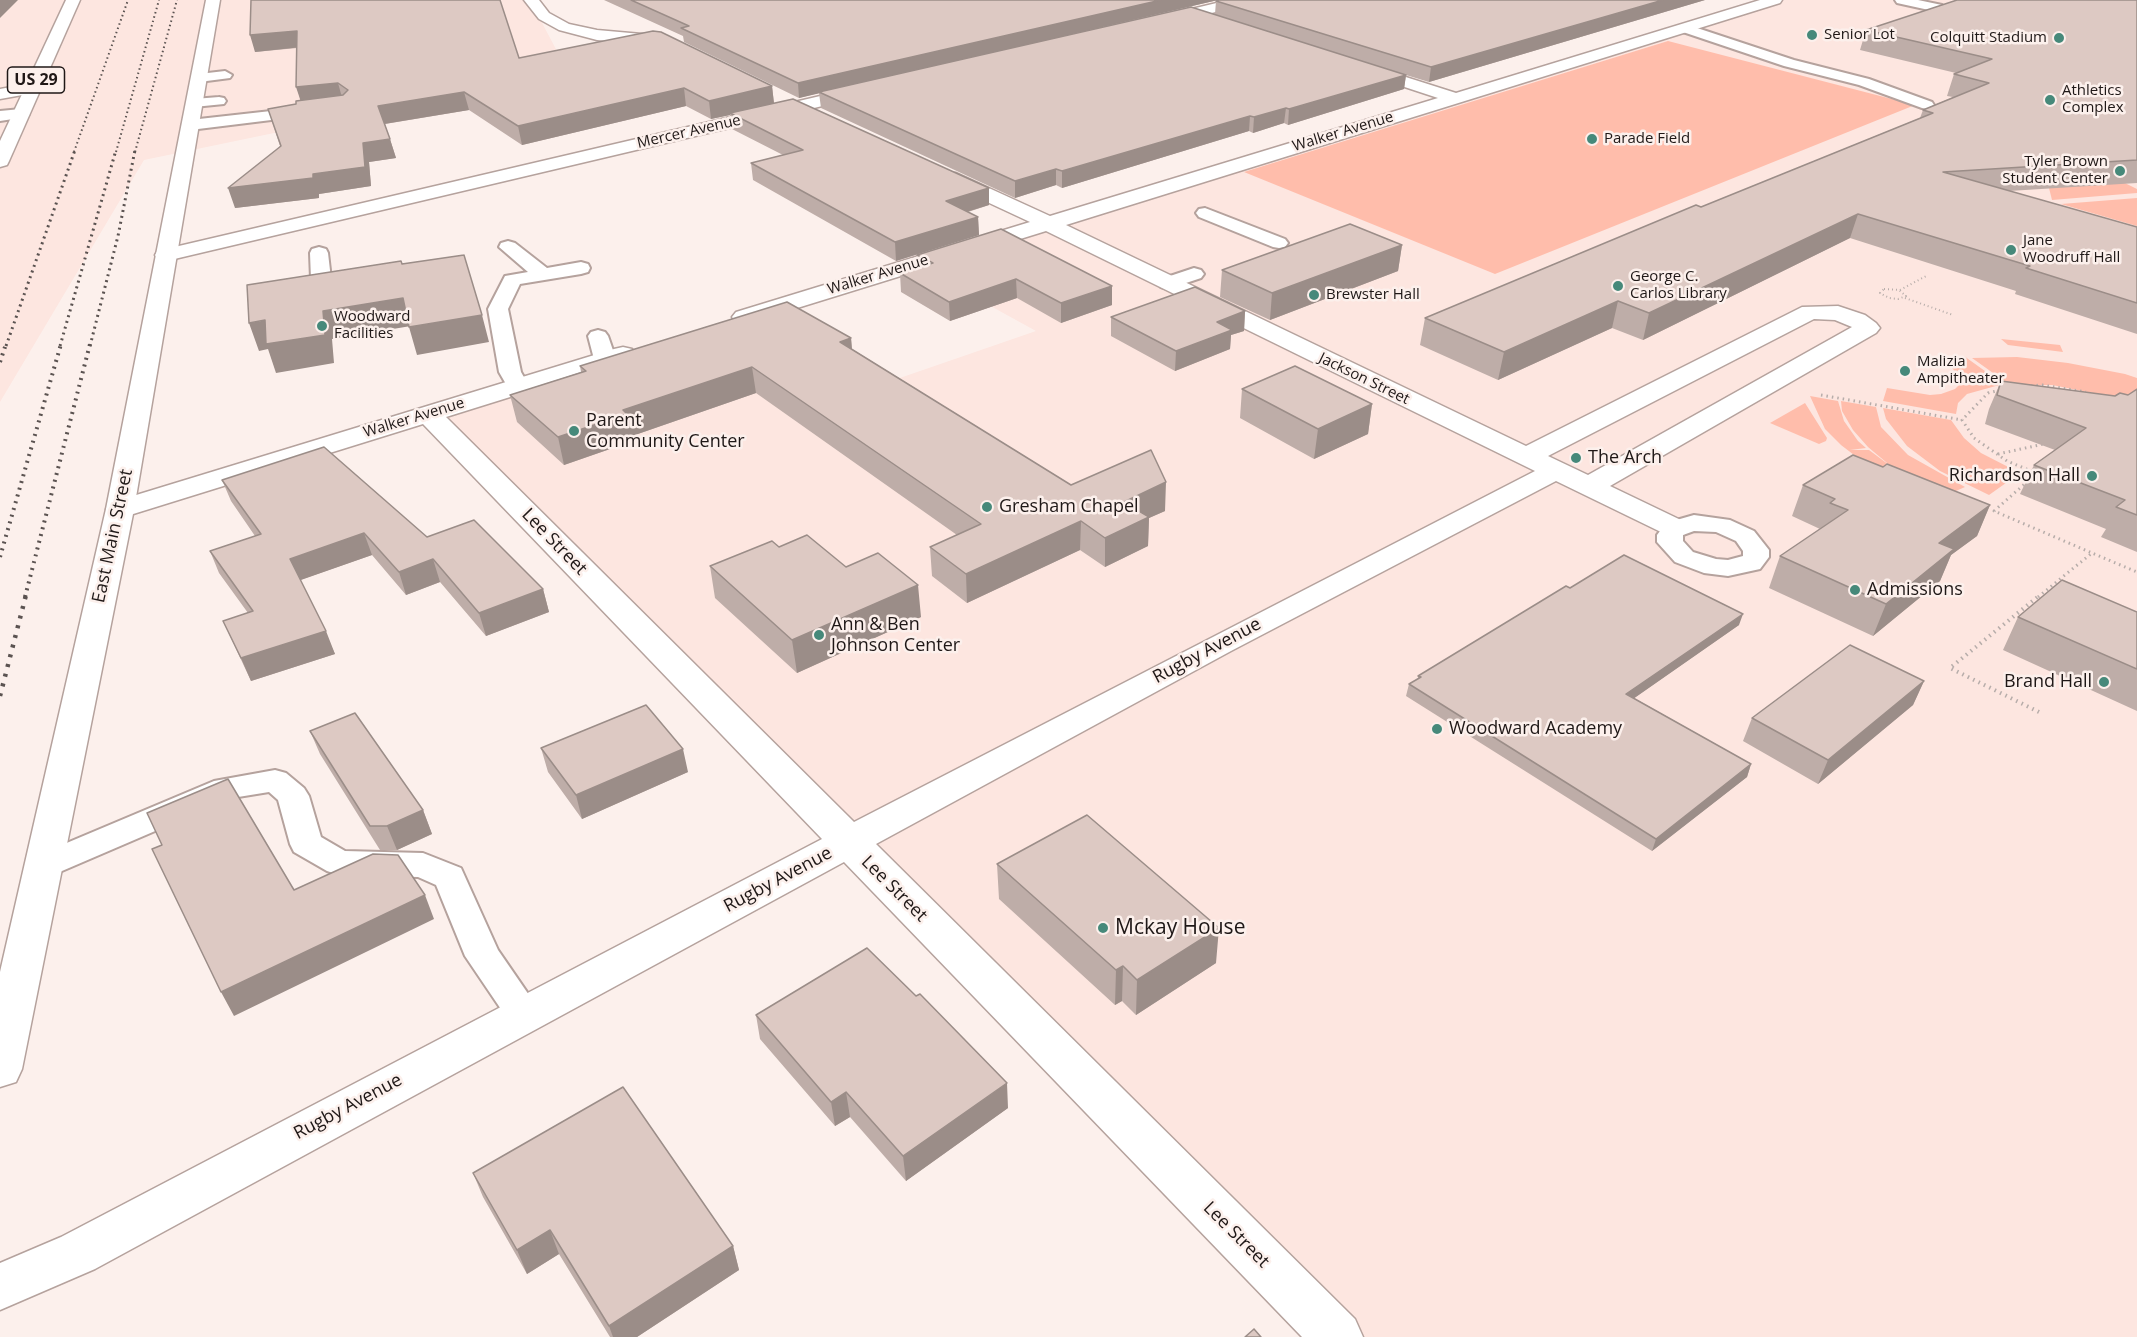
<!DOCTYPE html>
<style>
body{margin:0}
canvas{display:block;background:#fcf0ec}
</style>
<canvas width="2137" height="1337"></canvas>
<script>
const ctx = document.querySelector('canvas').getContext('2d');
ctx.lineJoin = 'round';
function fillPath(path, color) { ctx.fillStyle = color; ctx.fill(path, 'evenodd'); }
const poly = rows => new Path2D(rows.map(r => 'M' + r).join(''));
function strokePath(path, color, width, dash) { ctx.strokeStyle = color; ctx.lineWidth = width; ctx.lineCap = dash ? 'butt' : 'round'; ctx.setLineDash(dash || []); ctx.stroke(path); }
function drawText(font, color, halo, rows, align = 'center') {
  ctx.font = font + ' "Open Sans",sans-serif'; ctx.lineWidth = 5; ctx.setLineDash([]); ctx.textBaseline = 'middle'; ctx.strokeStyle = halo; ctx.fillStyle = color; for (const [text, x, y, turn = 0] of rows) {
    ctx.save(); ctx.translate(x, y); ctx.rotate((+turn || 0) * Math.PI / 180); ctx.textAlign = isNaN(turn) ? turn : align; if (halo) ctx.strokeText(text, 0, 0); ctx.fillText(text, 0, 0); ctx.restore();
  }
}
fillPath(poly([
 [0,0,530,0,568,72,144,160,0,402],
 [1775,0,2137,0,2137,1337,1336,1337,428,414,692,332,807,410,1036,331,914,264]
]), '#fde6e0');
fillPath(poly([
 [1668,41,1915,105,1495,274,1244,172],
 [2078,160,2137,189,2137,193,2052,200,2046,176],
 [2137,198,2137,226,2061,204],
 [2001,339,2060,345,2063,352,2008,345],
 [1964,356,2003,384,1967,394,1958,403,1956,414,1883,401,1887,388,1930,395,1941,394,1955,389,1962,382,1961,377,1952,368,1936,359],
 [2017,357,2068,363,2125,374,2137,378,2137,390,2123,399,2052,385,2010,385,1972,358],
 [1810,396,1838,401,1844,421,1858,441,1866,448,1850,450,1869,450,1908,479,1858,458,1841,445,1825,429],
 [1841,401,1876,407,1881,427,1908,455,1965,487,1942,497,1899,473,1868,447,1853,430,1842,411],
 [1805,403,1827,438,1826,441,1819,444,1770,423],
 [1883,408,1951,420,1964,438,1981,453,2020,473,1989,495,1940,471,1907,446,1886,419]
]), '#ffbdab');
const lane = poly([
 [1895,0,1918,0,1942,5,1944,8,1938,12,1897,3,1895,0],
 [1685,24,1794,60,1869,79,1932,102,1934,105,1927,109,1922,108,1859,85,1784,66,1680,31,1678,28,1685,24],
 [225,71,232,75,230,78,199,82,192,78,199,74,225,71],
 [219,97,224,98,226,101,224,104,194,107,187,103,194,99,219,97],
 [307,107,315,112,312,115,190,130,182,125,190,120,307,107],
 [21,109,29,114,26,117,0,121,0,111,21,109],
 [1205,208,1285,239,1288,243,1285,247,1279,248,1273,247,1199,217,1196,213,1199,209,1205,208],
 [508,241,515,243,547,268,581,262,588,264,590,268,588,272,581,274,520,284,508,309,521,372,529,386,526,391,518,393,510,391,499,372,488,309,505,276,528,272,499,247,501,243,508,241],
 [319,247,326,249,328,253,331,279,328,283,321,285,314,283,311,279,310,253,312,249,319,247],
 [1194,268,1201,270,1204,274,1201,278,1168,289,1161,287,1158,283,1161,279,1194,268],
 [598,330,605,332,608,336,616,359,612,363,605,365,598,363,594,359,588,336,591,332,598,330],
 [1694,515,1730,520,1754,531,1769,550,1769,557,1760,569,1728,576,1704,573,1675,562,1657,542,1657,535,1666,523,1694,515],
 [1694,531,1716,532,1736,541,1743,551,1743,556,1728,560,1716,559,1693,552,1683,541,1683,535,1694,531],
 [275,770,286,773,304,788,309,796,321,837,345,851,423,853,461,868,498,950,542,1014,537,1024,524,1029,511,1024,465,956,436,885,418,877,339,875,327,871,294,852,290,844,278,800,269,792,232,798,55,874,43,878,31,874,26,866,31,858,214,781,275,770]
]);
const street = poly([
 [524,0,539,0,549,13,569,24,597,30,664,36,672,41,664,46,597,40,559,30,539,19,524,0],
 [1229,0,1254,0,1252,3,1159,26,1151,21,1154,18,1229,0],
 [1760,0,1782,0,1780,3,1066,225,1526,446,1802,307,1838,306,1865,315,1876,323,1880,328,1876,333,1610,486,1685,522,1690,528,1685,534,1675,537,1665,534,1556,481,1231,651,876,844,1355,1319,1363,1337,1302,1337,844,862,95,1269,0,1310,0,1263,61,1237,822,839,423,424,130,515,120,518,110,515,106,509,110,503,614,349,623,347,632,349,635,354,632,359,446,417,854,822,1535,471,1046,231,752,322,744,324,736,322,732,317,736,312,1030,222,942,181,939,177,942,173,956,173,1050,216,1438,98,1356,71,1354,68,1356,65,1368,65,1456,93,1760,0],
 [1814,319,1835,320,1852,327,1588,475,1548,456,1814,319],
 [863,86,869,87,871,91,869,95,166,261,158,260,155,255,158,250,166,249,863,86]
]);
const secondary = poly([
 [206,0,220,0,134,509,22,1069,16,1082,0,1087,0,972,106,509,206,0],
 [33,83,41,88,39,92,0,99,0,89,33,83]
]);
const primary = poly([
 [66,0,80,0,9,161,7,165,0,167,0,141,66,0]
]);
strokePath(lane, '#b5a29d', 4);
strokePath(street, '#b5a29d', 3);
strokePath(secondary, '#b5a29d', 3);
strokePath(primary, '#b5a29d', 3);
strokePath(poly([
 [1884,289,1899,290,1906,296,1898,299,1889,298,1880,293,1884,289],
 [1900,290,1928,275],
 [1905,298,1953,315]
]), '#b7adaa', 2, [1, 3]);
strokePath(poly([
 [2031,386,2042,385,2086,392],
 [2000,390,1988,393,1962,420,1974,438,2007,461,2036,473],
 [1821,395,1962,420],
 [1998,454,2044,444],
 [2028,481,1994,511,2092,553],
 [2038,597,2092,553,2137,572]
]), '#b7adaa', 3, [1.5, 4]);
strokePath(poly([
 [2039,712,1950,668,2040,595]
]), '#b7adaa', 4, [1.5, 4.5]);
fillPath(lane, '#fff');
fillPath(street, '#fff');
fillPath(secondary, '#fff');
fillPath(primary, '#fff');
strokePath(poly([
 [74,152,128,0],
 [116,152,159,0],
 [135,152,177,0]
]), '#5b5351', 2, [1.5, 3]);
strokePath(poly([
 [6,346,75,150],
 [60,346,116,150],
 [90,346,118,236,135,150]
]), '#5b5351', 3, [2, 4]);
strokePath(poly([
 [0,362,6,344],
 [0,557,61,344],
 [25,597,90,344]
]), '#5b5351', 4, [2, 5]);
strokePath(poly([
 [0,696,26,595]
]), '#5b5351', 4.5, [3, 7]);
fillPath(poly([
 [251,0,519,58,772,86,774,103,989,188,989,205,968,212,978,217,979,235,896,261,753,180,751,163,783,155,732,129,730,115,711,119,686,106,522,145,469,110,385,124,396,158,369,162,371,186,319,194,319,198,235,208,280,146,268,109,296,104,300,100,297,48,255,52],
 [604,0,1218,0,1050,39,1215,14,1216,1,1219,0,1705,0,1429,82,1406,75,1404,89,1288,125,1284,123,1253,133,1249,131,1062,188,1056,185,1015,198,821,108,819,93,799,98,684,42,683,36],
 [2137,0,2137,183,2009,191,2137,227,2137,334,2015,294,2016,291,1850,238,1643,340,1612,328,1498,380,1420,345,1425,318,1701,207,1920,118,1923,110,1953,97,1947,96,1954,74,1956,73,1860,50,1866,30],
 [1402,245,1398,271,1270,320,1220,297,1222,270],
 [917,255,1112,286,1112,305,1061,323,1017,298,950,321,901,292,900,273,918,268],
 [1245,311,1244,331,1231,335,1230,349,1175,371,1111,336,1111,317],
 [851,338,852,349,1071,485,1165,511,1149,518,1148,546,1105,567,1080,550,967,603,932,576,930,547,957,535,756,393,632,436,633,441,564,465,517,422,510,395,581,372,580,366],
 [2001,381,2115,396,2128,395,2137,389,2137,552,2101,537,2106,529,2020,494,2034,465,2055,450,1985,424,1989,409],
 [1242,389,1372,404,1368,434,1314,459,1240,418],
 [1883,467,1990,505,1977,536,1951,555,1940,581,1873,636,1769,588,1780,556,1820,529,1792,516,1803,485],
 [222,480,427,537,543,589,549,612,486,636,440,582,406,595,372,555,300,580,335,654,251,681,223,621,248,613,219,573,210,551,255,536,231,501],
 [779,547,846,567,921,617,797,673,715,598,710,566],
 [1570,588,1739,625,1634,698,1751,764,1747,777,1652,851,1406,696,1409,684,1418,679,1418,676],
 [2137,612,2137,711,2003,650,2018,617],
 [1924,681,1913,705,1818,784,1743,741,1752,718],
 [310,731,423,810,432,834,397,850,380,850,320,754],
 [541,748,688,772,582,819,548,772],
 [997,864,1216,963,1136,1015,1122,1001,1115,1005,999,899],
 [756,1015,1008,1108,906,1181,850,1117,835,1126,760,1039],
 [473,1173,733,1246,739,1270,637,1337,610,1337,559,1254,527,1274,483,1197]
]), '#beada8');
fillPath(poly([
 [0,0,18,0,0,18],
 [1161,0,1218,0,799,98,798,83],
 [1663,0,1705,0,1429,82,1431,67],
 [297,31,302,47,255,52,250,35],
 [1406,75,1404,89,1288,125,1289,109],
 [338,83,343,101,302,105,296,87],
 [772,86,774,104,730,113,730,115,711,119,709,101],
 [684,88,686,106,522,145,518,126],
 [464,92,469,110,384,124,378,106],
 [1286,108,1284,123,1253,133,1254,117],
 [1250,116,1249,131,1062,188,1062,171],
 [390,139,396,158,369,162,371,186,319,194,319,198,235,208,228,188,313,174,363,143],
 [1056,169,1056,185,1015,198,1015,181],
 [989,188,989,205,947,218,946,201],
 [1858,214,1850,238,1643,340,1649,313],
 [978,217,979,235,896,261,895,242],
 [1402,245,1398,271,1270,320,1272,293],
 [1016,279,1017,298,950,321,949,302],
 [1112,286,1112,305,1061,323,1061,303],
 [403,298,411,326,332,339,334,363,276,373,268,349,259,351,249,323],
 [1618,301,1612,328,1498,380,1504,352],
 [1245,311,1244,331,1231,335,1230,349,1175,371,1176,351,1217,322],
 [482,315,489,342,417,355,409,327],
 [851,338,853,364,840,342],
 [752,367,756,393,632,436,633,441,564,465,558,437,623,410],
 [1372,404,1368,434,1314,459,1318,429],
 [1166,482,1165,511,1149,518,1148,546,1105,567,1105,538,1124,502],
 [1990,505,1977,536,1951,555,1940,581,1873,636,1886,604,1939,543],
 [1081,521,1080,550,967,603,966,574],
 [364,533,372,555,298,581,290,559],
 [433,559,440,582,406,595,399,572],
 [918,585,921,617,797,673,792,640],
 [543,589,549,612,486,636,479,613],
 [1743,614,1739,625,1623,706,1626,694],
 [326,631,335,654,251,681,241,658],
 [1924,681,1913,705,1818,784,1828,760],
 [683,749,688,772,582,819,576,795],
 [1751,764,1747,777,1652,851,1656,839],
 [423,810,432,834,397,850,387,826],
 [425,895,434,919,234,1016,221,992],
 [1219,928,1216,963,1136,1015,1137,980],
 [1123,966,1122,1001,1115,1005,1116,970],
 [1007,1083,1008,1108,906,1181,903,1156],
 [846,1092,850,1117,835,1126,831,1102],
 [550,1230,559,1254,527,1274,517,1250],
 [733,1246,739,1270,637,1337,613,1337,609,1326]
]), '#9b8d88');
const building = poly([
 [251,0,500,0,519,58,653,31,661,32,772,86,709,101,684,88,518,126,464,92,378,106,390,139,363,143,365,167,313,174,313,178,228,188,281,146,268,109,296,104,296,101,343,95,348,90,338,83,296,87,297,31,250,35,251,0],
 [631,0,1161,0,798,83,681,28,689,26,631,0],
 [1219,0,1663,0,1431,67,1216,1,1219,0],
 [1957,0,2137,0,2137,160,1943,172,2137,227,2137,303,2026,268,2030,266,1858,214,1649,313,1618,301,1504,352,1425,318,1696,205,1701,207,1933,113,1923,110,1989,83,1954,74,1992,59,1866,30,1957,0],
 [1191,7,1406,75,1289,109,1286,108,1254,117,1250,116,1062,171,1056,169,1015,181,819,92,1191,7],
 [793,99,989,188,946,201,978,217,895,242,751,163,803,150,730,113,793,99],
 [1350,224,1402,245,1272,293,1222,270,1350,224],
 [1001,229,1112,286,1061,303,1016,279,949,302,900,273,933,263,917,255,1001,229],
 [464,255,482,315,409,327,403,298,323,311,325,335,266,344,265,320,249,323,247,285,401,261,402,264,464,255],
 [1195,287,1245,311,1217,322,1232,330,1176,351,1111,317,1195,287],
 [787,302,851,338,840,342,1071,485,1151,450,1166,482,1124,502,1149,517,1105,538,1081,521,966,574,930,547,981,524,752,367,623,410,627,414,558,437,510,395,586,371,580,366,787,302],
 [1295,366,1372,404,1318,429,1242,389,1295,366],
 [2001,381,2115,396,2120,393,2128,395,2137,389,2137,515,2116,507,2125,500,2034,465,2086,428,1997,395,2001,381],
 [324,447,427,537,474,520,543,589,479,613,433,559,399,572,364,533,290,559,326,631,241,658,223,621,253,611,210,551,261,534,222,480,324,447],
 [1853,455,1883,467,1887,464,1990,505,1939,543,1954,549,1886,604,1780,556,1848,510,1830,503,1835,499,1803,485,1853,455],
 [807,535,846,567,878,553,918,585,792,640,710,566,772,541,779,547,807,535],
 [1624,555,1743,614,1626,694,1751,764,1656,839,1409,684,1421,677,1418,676,1566,586,1570,588,1624,555],
 [2062,580,2137,612,2137,669,2018,617,2062,580],
 [1850,645,1924,681,1828,760,1752,718,1850,645],
 [646,705,683,749,576,795,541,748,646,705],
 [355,713,423,810,387,826,370,826,310,731,355,713],
 [228,779,294,890,373,854,398,855,425,895,221,992,152,849,162,845,147,813,228,779],
 [1087,815,1219,928,1137,980,1123,966,1116,970,997,864,1087,815],
 [867,948,916,996,920,994,1007,1083,903,1156,846,1092,831,1102,756,1015,867,948],
 [623,1087,733,1246,609,1326,550,1230,517,1250,473,1173,623,1087],
 [1254,1329,1261,1337,1245,1337,1254,1329]
]);
fillPath(building, '#ddc9c3');
strokePath(building, '#9b8d88', 1.5);
for (const [x, y, r, color] of [
 [1812,35,6,"#46897a"],
 [2059,38,6,"#46897a"],
 [2050,100,6,"#46897a"],
 [1592,139,6,"#46897a"],
 [2120,171,6,"#46897a"],
 [2011,250,6,"#46897a"],
 [1618,286,6,"#46897a"],
 [1314,295,6,"#46897a"],
 [322,326,6,"#46897a"],
 [1905,371,6,"#46897a"],
 [574,431,6,"#46897a"],
 [1576,458,6,"#46897a"],
 [2092,476,6,"#46897a"],
 [987,507,6,"#46897a"],
 [1855,590,6,"#46897a"],
 [819,635,6,"#46897a"],
 [2104,682,6,"#46897a"],
 [1437,729,6,"#46897a"],
 [1103,928,6,"#46897a"]
]) { const dot = new Path2D(); dot.arc(x, y, r, 0, 2 * Math.PI); ctx.fillStyle = color; ctx.fill(dot); strokePath(dot, '#fcf0ec', 2); }
drawText('15px', '#1f1817', '#fcf0ec', [
 ["Senior Lot",1824,35],
 ["Colquitt Stadium",2047,38,"right"],
 ["Athletics",2062,91],
 ["Complex",2062,108],
 ["Parade Field",1604,139],
 ["Tyler Brown",2108,162,"right"],
 ["Student Center",2108,179,"right"],
 ["Jane",2023,241],
 ["Woodruff Hall",2023,258],
 ["George C.",1630,277],
 ["Carlos Library",1630,294],
 ["Brewster Hall",1326,295],
 ["Woodward",334,317],
 ["Facilities",334,334],
 ["Malizia",1917,362],
 ["Ampitheater",1917,379]
], 'left');
drawText('15px', '#1f1817', '#fcf0ec', [
 ["Mercer Avenue",689,132,-13],
 ["Walker Avenue",1343,132,-17],
 ["Walker Avenue",878,275,-17],
 ["Jackson Street",1364,379,26],
 ["Walker Avenue",414,418,-17]
]);
for (const [x, y, w] of [
 [36,80,57]
]) { const box = new Path2D(); box.roundRect(x - w / 2, y - 13, w, 26, 4.5); ctx.fillStyle = '#fcf0ec'; ctx.fill(box); strokePath(box, '#1f1817', 1.5); }
drawText('bold 16px', '#1f1817', null, [
 ["US 29",36,80]
]);
drawText('18px', '#1f1817', '#fcf0ec', [
 ["Parent",586,421],
 ["Community Center",586,442],
 ["The Arch",1588,458],
 ["Richardson Hall",2080,476,"right"],
 ["Gresham Chapel",999,507],
 ["Admissions",1867,590],
 ["Ann & Ben",831,625],
 ["Johnson Center",831,646],
 ["Brand Hall",2092,682,"right"],
 ["Woodward Academy",1449,729]
], 'left');
drawText('18px', '#1f1817', '#fcf0ec', [
 ["East Main Street",113,536,-78],
 ["Lee Street",554,542,46],
 ["Rugby Avenue",1207,651,-28],
 ["Rugby Avenue",778,880,-28],
 ["Lee Street",894,889,45],
 ["Rugby Avenue",348,1107,-28],
 ["Lee Street",1236,1235,45]
]);
drawText('21px', '#1f1817', '#fcf0ec', [
 ["Mckay House",1115,928]
], 'left');
</script>
